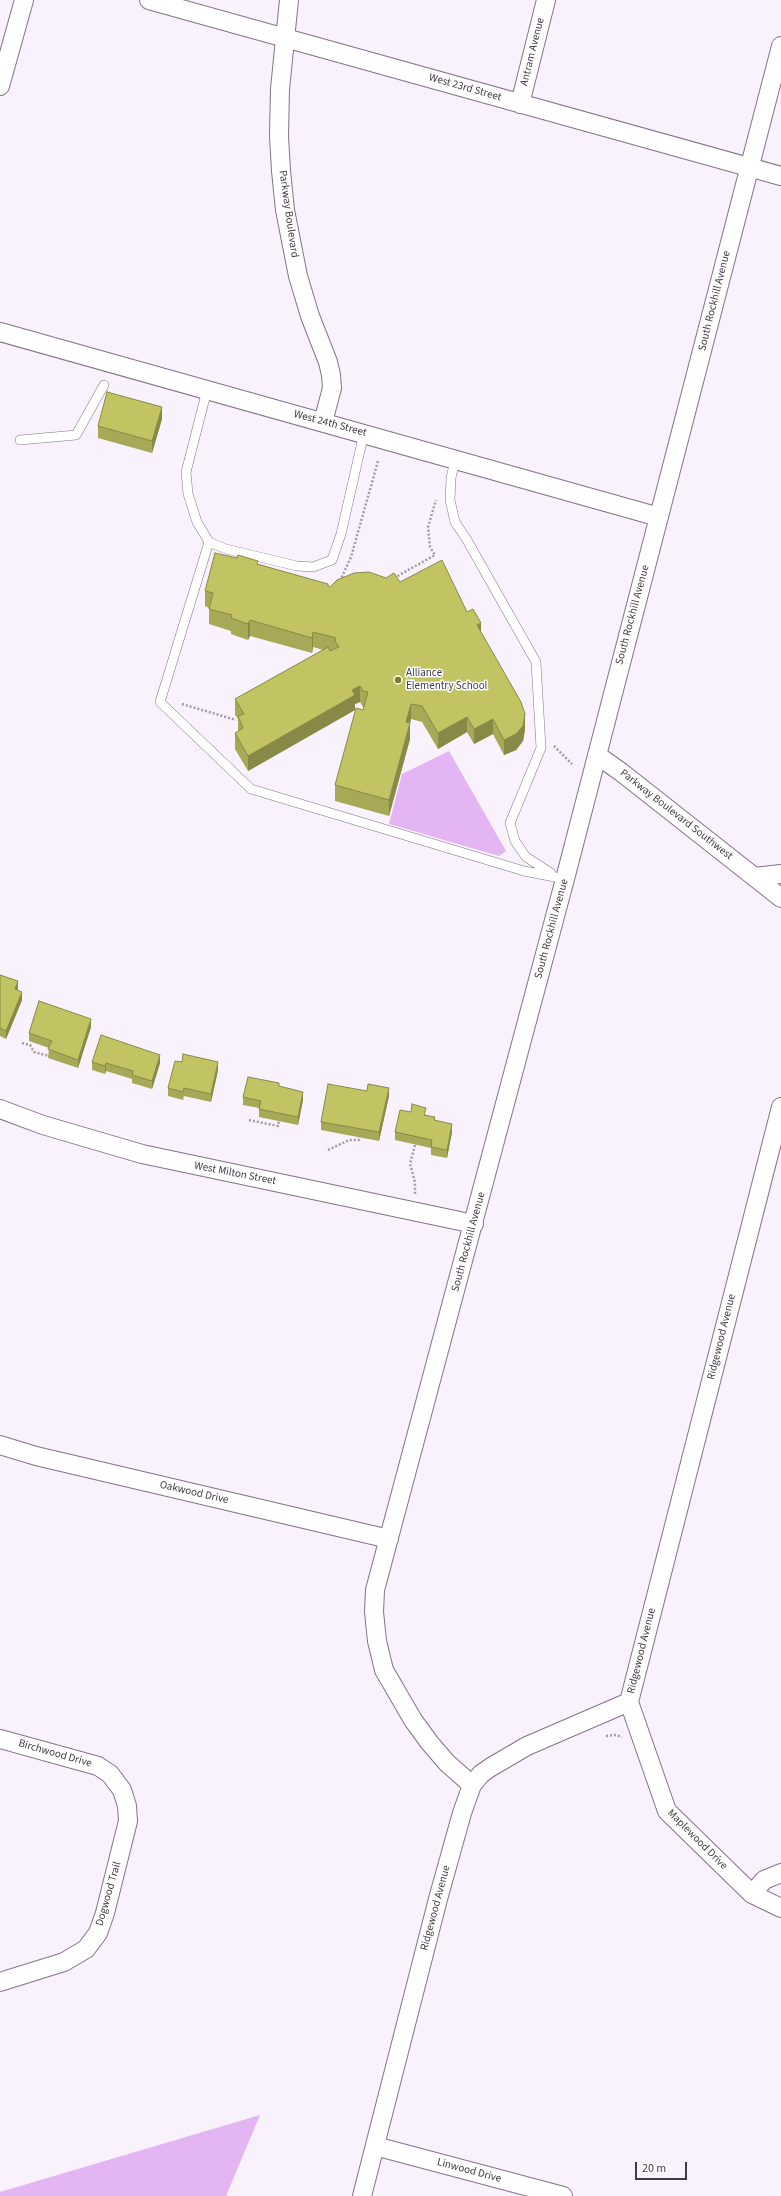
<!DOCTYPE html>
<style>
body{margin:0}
#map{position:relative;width:781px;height:2196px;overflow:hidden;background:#f9f1fc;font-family:"Source Sans 3",sans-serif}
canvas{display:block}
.scale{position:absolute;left:635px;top:2162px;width:52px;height:18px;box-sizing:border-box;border:2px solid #413944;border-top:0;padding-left:5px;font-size:12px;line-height:14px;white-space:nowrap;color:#413944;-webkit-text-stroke:3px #fff;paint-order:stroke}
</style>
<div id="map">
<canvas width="781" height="2196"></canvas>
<div class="scale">20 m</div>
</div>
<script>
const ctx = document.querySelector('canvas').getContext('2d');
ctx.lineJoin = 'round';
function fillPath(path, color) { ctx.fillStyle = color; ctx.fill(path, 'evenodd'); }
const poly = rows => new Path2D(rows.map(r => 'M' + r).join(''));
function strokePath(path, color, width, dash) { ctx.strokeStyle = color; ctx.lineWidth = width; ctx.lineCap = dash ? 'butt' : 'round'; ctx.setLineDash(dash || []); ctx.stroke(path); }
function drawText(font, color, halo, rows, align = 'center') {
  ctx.font = font + ' "Source Sans 3",sans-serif'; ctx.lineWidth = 3; ctx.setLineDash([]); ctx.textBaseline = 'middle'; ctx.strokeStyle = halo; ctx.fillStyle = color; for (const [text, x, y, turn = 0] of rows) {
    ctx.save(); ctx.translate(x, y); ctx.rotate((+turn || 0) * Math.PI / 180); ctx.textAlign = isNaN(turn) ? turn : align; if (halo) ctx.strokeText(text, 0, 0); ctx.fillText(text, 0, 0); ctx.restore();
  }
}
fillPath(poly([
 [449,751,506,851,499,856,389,824,402,774],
 [260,2115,226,2196,0,2196,0,2192]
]), '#e3b5f3');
const service = poly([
 [207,390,186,472,188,494,197,522,209,542,226,549,297,566,313,567,332,560,341,534,364,433],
 [20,440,76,435,104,385],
 [455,460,451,478,450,500,455,522,467,540,536,662,541,748,510,823,515,841,526,857,551,873],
 [209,542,160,702,251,789,524,871,565,879]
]);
const minor = poly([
 [149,0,781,176],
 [289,0,280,89,279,136,281,171,285,210,298,276,310,316,328,362,331,375,332,388,323,422],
 [0,86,24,0],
 [520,104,546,0],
 [0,332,659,517],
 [597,755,621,772,781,898],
 [754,877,781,874],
 [0,1109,43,1125,142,1154,474,1224],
 [0,1445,36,1456,389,1539],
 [629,1702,781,1107],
 [629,1702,667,1811,752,1894,781,1908],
 [0,1739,98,1766,110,1774,122,1790,127,1806,128,1821,105,1913,98,1933,86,1949,64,1962,0,1982],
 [472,1785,447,1763,429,1742,413,1720,384,1670,377,1641,374,1612,375,1590,565,879,781,46],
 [752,1894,764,1880,781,1873],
 [375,2146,563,2196],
 [362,2196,438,1899,462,1813,472,1785,481,1774,491,1767,527,1746,629,1702]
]);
strokePath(service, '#84728a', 10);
strokePath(minor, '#84728a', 20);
strokePath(poly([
 [394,578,435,555,430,547,428,527,436,500],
 [340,581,351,557,378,461],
 [182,704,236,720],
 [554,746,572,764],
 [22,1043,30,1045,34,1052,49,1056],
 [249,1120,278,1126,279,1121],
 [415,1145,410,1164,415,1182,415,1194],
 [328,1150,349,1140,359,1140,359,1136],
 [606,1736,615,1735,622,1737]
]), '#a29aa5', 2.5, [2, 2]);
strokePath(service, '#fff', 9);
strokePath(minor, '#fff', 18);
fillPath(poly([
 [162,419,152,453,98,438,98,426],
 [258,564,330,587,400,582,467,612,481,632,525,730,523,741,516,750,504,755,493,734,474,744,467,732,438,749,422,722,411,719,410,723,410,739,389,816,335,801,335,785,364,707,363,707,360,702,355,704,355,710,248,771,235,749,235,733,238,732,238,719,235,715,235,699,323,650,313,647,312,653,250,636,248,640,231,634,231,631,209,624,209,608,205,606,205,591],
 [0,975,18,989,17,990,22,1000,6,1039,0,1036],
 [91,1027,78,1068,48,1058,49,1048,29,1041,29,1033],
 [92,1062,160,1063,152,1089,132,1083,132,1079,106,1071,105,1074,92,1070],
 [218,1070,211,1102,184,1096,183,1100,168,1096,168,1088],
 [279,1086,303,1100,298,1125,259,1117,259,1108,243,1105,243,1097],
 [367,1091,389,1096,379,1141,321,1130,321,1122],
 [411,1112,426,1115,452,1132,447,1158,431,1155,431,1148,395,1140,395,1132]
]), '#a7a956');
fillPath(poly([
 [162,407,162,419,152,453,152,441],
 [250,620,250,636,248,640,248,624],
 [481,623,481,639,477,625],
 [313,632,313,647,312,653,312,638],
 [360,686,360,702,355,704,355,710,248,771,248,756,352,690],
 [411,704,411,719,406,738,406,722],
 [525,714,525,730,523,741,516,750,504,755,504,740],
 [467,717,467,732,438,749,438,733],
 [493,719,493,734,474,744,474,729],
 [410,723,410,739,389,816,389,800],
 [18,981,18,989,15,997,15,989],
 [22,992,22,1000,6,1039,6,1031],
 [91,1019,91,1027,78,1068,78,1060],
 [160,1055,160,1063,152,1089,152,1081],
 [218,1062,218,1070,211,1102,211,1094],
 [106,1063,106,1071,105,1074,105,1066],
 [389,1088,389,1096,379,1141,379,1132],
 [303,1092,303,1100,298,1125,298,1117],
 [452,1124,452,1132,447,1158,447,1150]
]), '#888946');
const building = poly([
 [107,392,162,407,152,441,98,426,107,392],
 [215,553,237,558,238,555,258,561,257,564,328,584,328,586,330,587,337,580,354,573,369,572,386,578,394,573,400,582,442,560,467,612,473,609,481,623,477,625,521,702,525,714,523,726,516,734,504,740,493,719,474,729,467,717,438,733,422,706,411,704,406,722,410,723,389,800,335,785,356,708,363,710,368,692,363,691,360,686,352,690,355,695,248,756,235,733,243,728,238,716,244,714,235,699,328,647,330,651,339,647,335,641,336,638,313,632,312,638,250,620,248,624,231,618,232,615,209,609,213,593,205,591,215,553],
 [0,975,18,981,15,989,22,992,6,1031,0,1028,0,975],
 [39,1001,91,1019,78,1060,48,1049,52,1041,29,1033,39,1001],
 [101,1035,160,1055,152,1081,132,1075,133,1071,106,1063,105,1066,92,1062,101,1035],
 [183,1054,218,1062,211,1094,184,1088,183,1092,168,1088,175,1061,182,1062,183,1054],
 [248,1077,279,1083,279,1086,303,1092,298,1117,259,1109,261,1101,243,1097,248,1077],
 [328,1084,367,1091,368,1084,389,1088,379,1132,321,1122,328,1084],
 [412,1104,426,1108,424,1115,435,1117,434,1120,452,1124,447,1150,431,1147,432,1140,395,1132,400,1110,411,1112,412,1104]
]);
fillPath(building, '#c2c464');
strokePath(building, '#888946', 1);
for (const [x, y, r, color] of [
 [398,680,4,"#7c7d25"]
]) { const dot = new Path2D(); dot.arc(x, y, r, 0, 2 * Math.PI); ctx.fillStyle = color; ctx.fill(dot); strokePath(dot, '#fff', 1.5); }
drawText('11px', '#413944', '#fff', [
 ["Antram Avenue",533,52,-76],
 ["West 23rd Street",465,88,16],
 ["Parkway Boulevard",288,214,82],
 ["South Rockhill Avenue",715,301,-76],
 ["West 24th Street",330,424,15],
 ["South Rockhill Avenue",633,615,-75],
 ["Parkway Boulevard Southwest",676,815,38],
 ["South Rockhill Avenue",552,929,-75],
 ["West Milton Street",235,1174,11],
 ["South Rockhill Avenue",469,1242,-75],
 ["Ridgewood Avenue",722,1337,-76],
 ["Oakwood Drive",194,1493,13],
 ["Ridgewood Avenue",642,1651,-76],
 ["Birchwood Drive",55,1754,16],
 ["Maplewood Drive",697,1840,45],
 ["Dogwood Trail",109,1894,-74],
 ["Ridgewood Avenue",436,1908,-75],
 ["Linwood Drive",469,2171,15]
]);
drawText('11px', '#413944', '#fff', [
 ["Alliance",406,674],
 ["Elementry School",406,687]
], 'left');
</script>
